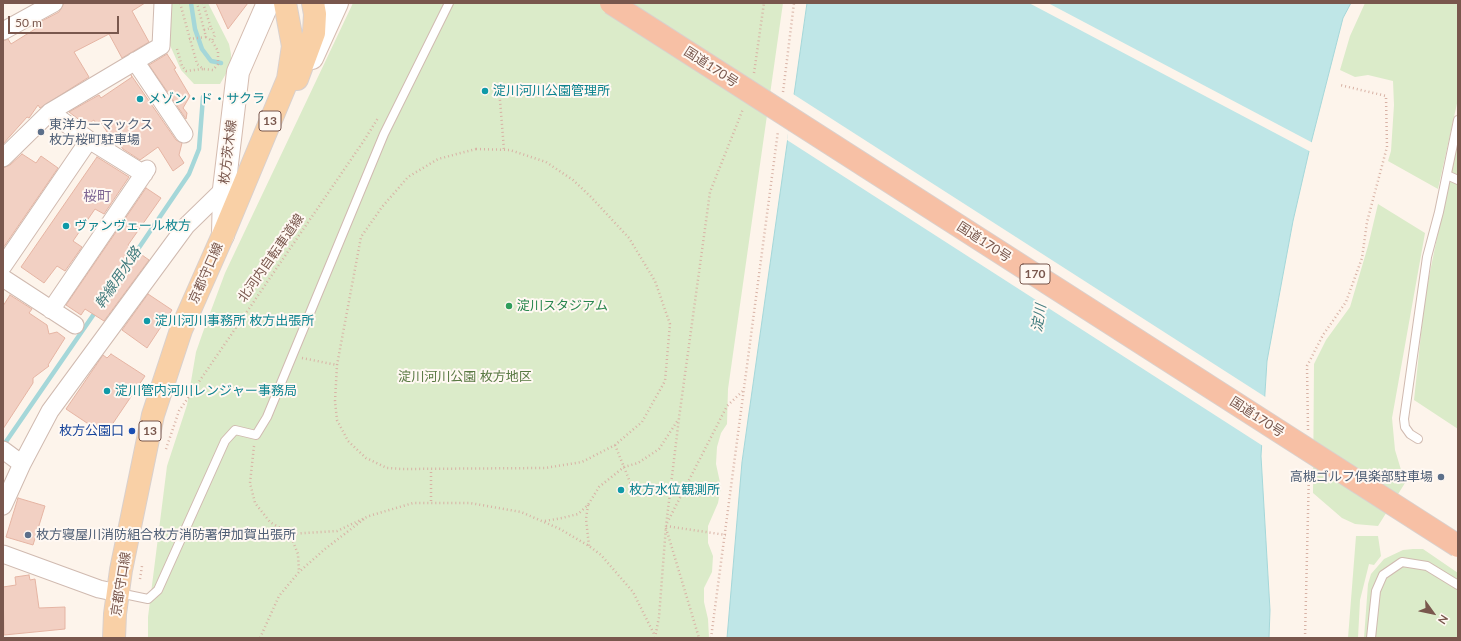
<!DOCTYPE html>
<meta charset="utf-8">
<style>
body{margin:0}
#map{position:relative;width:1461px;height:641px;overflow:hidden;background:#fdf4eb;font-family:Lato,sans-serif}
canvas{display:block}
.frame{position:absolute;inset:0;border:4px solid #79574d;pointer-events:none}
.north{position:absolute;left:1413px;top:593px;width:40px;height:40px;-webkit-text-stroke:3px #fff8f2;paint-order:stroke;rotate:123deg;font-size:11px;font-weight:700;line-height:16px;text-align:center;color:#79574d}
.north::after{content:'';display:block;margin:auto;width:14px;height:18px;background:#79574d;clip-path:polygon(50% 0,100% 100%,50% 72%,0 100%)}
.scale{position:absolute;left:8px;top:16px;width:111px;height:18px;box-sizing:border-box;border:2px solid #79574d;border-top:0;padding-left:5px;font-size:12px;line-height:14px;white-space:nowrap;color:#79574d;-webkit-text-stroke:3px #fff8f2;paint-order:stroke}
</style>
<div id="map">
<canvas width="1461" height="641"></canvas>
<div class="frame"></div>
<div class="north">N</div>
<div class="scale">50 m</div>
</div>
<script>
const ctx = document.querySelector('canvas').getContext('2d');
ctx.lineJoin = 'round';
function fillPath(path, color) { ctx.fillStyle = color; ctx.fill(path, 'evenodd'); }
const poly = rows => new Path2D(rows.map(r => 'M' + r).join(''));
function strokePath(path, color, width, dash) { ctx.strokeStyle = color; ctx.lineWidth = width; ctx.lineCap = dash ? 'butt' : 'round'; ctx.setLineDash(dash || []); ctx.stroke(path); }
function drawText(font, color, halo, rows, align = 'center') {
  ctx.font = font + ' Lato,"Noto Sans JP",sans-serif'; ctx.lineWidth = 4; ctx.setLineDash([]); ctx.textBaseline = 'middle'; ctx.strokeStyle = halo; ctx.fillStyle = color; for (const [text, x, y, turn = 0] of rows) {
    ctx.save(); ctx.translate(x, y); ctx.rotate((+turn || 0) * Math.PI / 180); ctx.textAlign = isNaN(turn) ? turn : align; if (halo) ctx.strokeText(text, 0, 0); ctx.fillText(text, 0, 0); ctx.restore();
  }
}
fillPath(poly([
 [166,3,208,3,229,44,231,54,231,65,220,84,194,84,181,70,169,43],
 [353,3,783,3,728,389,727,424,721,433,717,447,716,464,721,487,718,503,708,526,708,543,713,556,712,572,704,588,704,602,708,619,709,638,148,638,148,617,167,466,187,405,196,352,203,332,225,273],
 [1365,3,1458,3,1458,99,1438,189,1388,161,1391,151,1394,105,1393,81,1368,75,1355,77,1340,70,1350,36],
 [1458,136,1458,429,1414,400,1425,296],
 [1378,204,1425,233,1392,418,1395,450,1405,483,1378,526,1355,524,1342,518,1313,493,1314,364,1326,340,1350,307,1368,246],
 [1356,536,1378,536,1381,556,1374,565,1369,564,1360,600,1358,638,1348,638],
 [1413,549,1423,549,1458,573,1458,638,1364,638,1368,584,1371,574,1384,559,1403,550]
]), '#dbebc9');
const water = poly([
 [807,3,1351,3,1343,18,1310,147,1293,221,1267,361,1261,456,1270,610,1269,638,727,638,742,462,807,3]
]);
fillPath(water, '#bfe6e7');
strokePath(water, '#a5d7d9', 1);
fillPath(poly([
 [1029,3,1048,3,1313,143,1311,152],
 [793,94,1267,398,1263,446,787,140]
]), '#fdf4eb');
strokePath(poly([
 [191,3,195,29,202,49,211,61,221,63],
 [134,255,189,174,199,149,203,97],
 [3,446,96,311]
]), '#a5d7d9', 4.5);
const building = poly([
 [64,3,145,3,132,11,149,42,122,58,109,34,74,52,89,77,40,108,38,105,29,118,27,117,3,144,3,41,8,39,11,44,40,26,38,23,59,12,64,3],
 [216,3,248,3,228,29,216,3],
 [167,54,176,68,174,69,190,96,183,108,187,113,186,119,149,65,167,54],
 [131,75,176,140,182,143,179,155,184,163,173,171,158,147,140,160,123,149,112,133,109,135,100,121,96,124,94,120,86,125,69,112,99,95,101,98,132,77,131,75],
 [22,154,36,163,41,156,58,168,3,248,3,168,10,165,22,154],
 [97,157,129,177,104,214,95,209,73,241,82,247,65,271,57,266,44,283,21,267,97,157],
 [146,188,161,198,128,245,149,260,104,321,85,309,81,315,66,305,146,188],
 [148,294,172,310,147,348,122,330,148,294],
 [10,295,32,309,29,313,47,325,49,334,57,332,65,338,48,365,49,366,33,378,33,383,3,429,3,306,10,295],
 [111,354,145,376,105,435,66,409,103,355,107,358,111,354],
 [18,498,45,506,33,545,6,537,18,498],
 [29,575,30,580,35,579,39,608,65,607,65,629,4,635,3,587,16,585,15,577,29,575]
]);
fillPath(building, '#f2d0c3');
strokePath(building, '#e5b4a3', 1);
const service = poly([
 [1447,175,1458,180],
 [1418,439,1410,434,1405,427,1404,419,1427,257,1439,212,1458,120],
 [119,593,148,599,158,590,225,441,235,430,256,435,267,417,384,134,449,3],
 [1371,638,1376,591,1383,575,1402,562,1427,566,1458,585]
]);
const minor = poly([
 [3,31,54,3],
 [135,61,184,134],
 [50,112,89,140,144,174],
 [3,158,50,112,161,46,163,3],
 [3,266,89,140],
 [3,278,75,325],
 [51,310,147,169],
 [3,450,22,464],
 [3,506,22,464,50,411,186,226,224,189],
 [3,554,99,589,118,593]
]);
const secondary = poly([
 [312,58,337,3],
 [223,235,224,189,238,72,268,3]
]);
const primary = poly([
 [297,79,314,33,315,14,313,3],
 [114,638,115,614,121,570,153,415,181,330,223,235,288,79,293,46,285,3]
]);
strokePath(service, '#d0bab0', 10);
strokePath(minor, '#d0bab0', 19);
strokePath(secondary, '#d5bcb0', 24);
strokePath(primary, '#d9d0cd', 24);
strokePath(poly([
 [180,3,197,64,203,69,213,70,218,64,218,51,212,41,206,37,197,3],
 [203,3,211,28],
 [204,30,211,28,215,35,212,41],
 [189,39,206,37],
 [177,49,182,66,186,71,203,69],
 [754,73,764,3],
 [499,88,504,150],
 [783,92,794,3],
 [476,149,510,150,546,162,573,180,591,197,629,238,655,281,670,324,665,381,642,422,615,445,582,462,545,468,402,469,387,468,366,458,348,441,337,420,335,401,337,365,361,237,382,207,408,177,438,159,476,149],
 [302,358,337,365],
 [1308,430,1307,366,1323,335,1346,302,1362,258,1367,222,1387,147,1386,96,1340,85],
 [615,445,632,487],
 [254,446,250,483,255,503,270,522,290,534,337,531,369,516,413,503,470,503,521,512,560,529,589,546,601,555,633,592,655,636],
 [166,449,179,411,365,139,378,118],
 [431,501,431,469],
 [588,505,586,519,589,546],
 [545,521,562,518,578,514,588,505,599,487,624,467,638,463,659,449,678,420],
 [667,523,727,406,744,390],
 [666,526,726,535],
 [666,528,699,638],
 [290,534,298,554,299,572],
 [140,579,142,566],
 [260,638,279,596,299,572,325,549,364,519],
 [655,638,659,617,666,526,679,418,710,192,743,109],
 [711,638,778,131],
 [1305,638,1309,471]
]), '#d8b2a5', 2.5, [1, 3]);
strokePath(service, '#fff', 8);
strokePath(minor, '#fff', 17);
strokePath(secondary, '#fff', 22);
strokePath(primary, '#f9d0a6', 22);
const trunkBridge = poly([
 [611,3,1458,546]
]);
strokePath(trunkBridge, '#d9d0cd', 24, []);
strokePath(trunkBridge, '#f7c0a5', 22);
for (const [x, y, r, color] of [
 [485,91,4,"#0f9aa8"],
 [140,99,4,"#0f9aa8"],
 [41,132,4,"#5c6f8a"],
 [66,226,4,"#0f9aa8"],
 [509,306,4,"#2e9e5b"],
 [147,321,4,"#0f9aa8"],
 [107,391,4,"#0f9aa8"],
 [132,431,4,"#1a4fb4"],
 [1441,477,4,"#5c6f8a"],
 [621,490,4,"#0f9aa8"],
 [28,535,4,"#5c6f8a"]
]) { const dot = new Path2D(); dot.arc(x, y, r, 0, 2 * Math.PI); ctx.fillStyle = color; ctx.fill(dot); strokePath(dot, '#fff8f2', 1.5); }
for (const [x, y, w] of [
 [270,121,22],
 [1035,274,30],
 [150,431,22]
]) { const box = new Path2D(); box.roundRect(x - w / 2, y - 10, w, 20, 3); ctx.fillStyle = '#fff8f2'; ctx.fill(box); strokePath(box, '#79574d', 1); }
drawText('bold 12px', '#79574d', null, [
 ["13",270,121],
 ["170",1035,274],
 ["13",150,431]
]);
drawText('13px', '#79574d', '#fff8f2', [
 ["国道170号",711,67,33],
 ["枚方茨木線",228,152,-83],
 ["国道170号",984,242,33],
 ["北河内自転車道線",271,258,-55],
 ["京都守口線",206,273,-66],
 ["国道170号",1257,417,33],
 ["京都守口線",121,584,-81]
]);
drawText('13px', '#0d838f', '#fff8f2', [
 ["淀川河川公園管理所",493,91],
 ["メゾン・ド・サクラ",148,99],
 ["ヴァンヴェール枚方",74,226],
 ["淀川河川事務所 枚方出張所",155,321],
 ["淀川管内河川レンジャー事務局",115,391],
 ["枚方水位観測所",629,490]
], 'left');
drawText('13px', '#4e5e75', '#fff8f2', [
 ["東洋カーマックス",49,125],
 ["枚方桜町駐車場",49,140],
 ["高槻ゴルフ倶楽部駐車場",1433,477,"right"],
 ["枚方寝屋川消防組合枚方消防署伊加賀出張所",36,535]
], 'left');
drawText('13px', '#27864d', '#fff8f2', [
 ["淀川スタジアム",517,306]
], 'left');
drawText('13px', '#587842', '#fff8f2', [
 ["淀川河川公園 枚方地区",465,377]
]);
drawText('13px', '#164399', '#fff8f2', [
 ["枚方公園口",124,431]
], 'right');
drawText('14px', '#7e6694', '#fff8f2', [
 ["桜町",97,196]
]);
drawText('italic 14px', '#407b7d', '#fff8f2', [
 ["幹線用水路",118,278,-56],
 ["淀川",1039,318,-81]
]);
</script>
